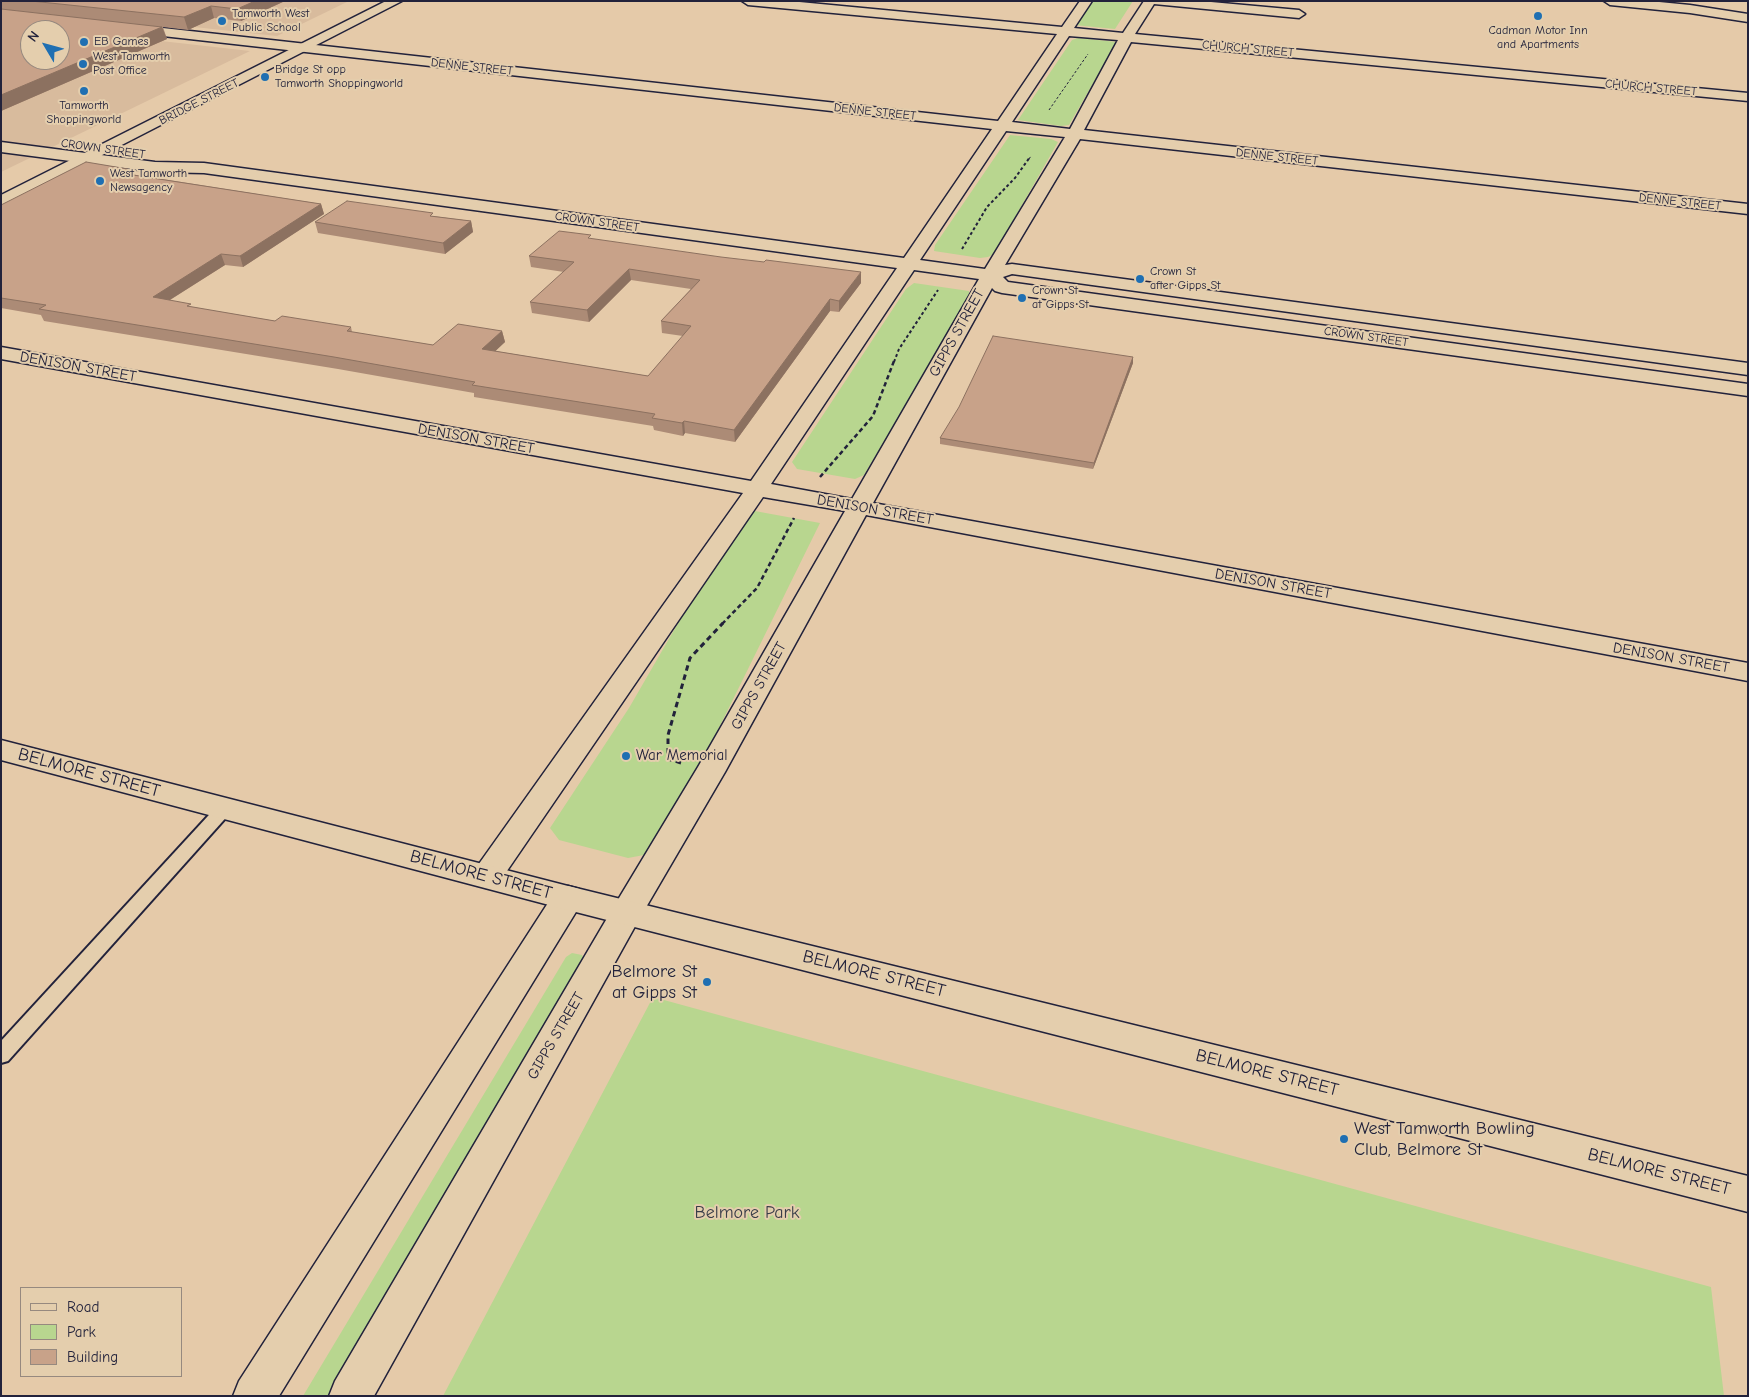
<!DOCTYPE html>
<style>
body{margin:0}
#map{position:relative;width:1749px;height:1397px;overflow:hidden;background:#e5caa9;font-family:"Comic Neue",sans-serif}
canvas{display:block}
.frame{position:absolute;inset:0;border:2px solid #22223b;pointer-events:none}
.legend{position:absolute;left:20px;top:1287px;width:162px;height:90px;box-sizing:border-box;background:#e4cead;border:1px solid #96897f;margin:0;padding:6px 9px;list-style:none;font-size:15px;color:#22223b}
.legend li{display:flex;align-items:center;gap:10px;height:25px}
.legend b{width:25px;border:1px solid #96897f}
.north{position:absolute;left:20px;top:20px;width:50px;height:50px;box-sizing:border-box;background:#e4cead;border:1px solid #96897f;border-radius:50%;rotate:307deg;font-size:14px;font-weight:700;line-height:20px;text-align:center;color:#22223b}
.north::after{content:'';display:block;margin:auto;width:18px;height:22px;background:#1f6fb2;clip-path:polygon(50% 0,100% 100%,50% 72%,0 100%)}
</style>
<div id="map">
<canvas width="1749" height="1397"></canvas>
<div class="frame"></div>
<ul class="legend">
<li><b style="height:6px;background:#e4cead"></b>Road</li>
<li><b style="height:14px;background:#b8d68f"></b>Park</li>
<li><b style="height:14px;background:#c8a289"></b>Building</li>
</ul>
<div class="north">N</div>
</div>
<script>
const ctx = document.querySelector('canvas').getContext('2d');
ctx.lineJoin = 'round';
function fillPath(path, color) { ctx.fillStyle = color; ctx.fill(path, 'evenodd'); }
const poly = rows => new Path2D(rows.map(r => 'M' + r).join(''));
function strokePath(path, color, width, dash) { ctx.strokeStyle = color; ctx.lineWidth = width; ctx.lineCap = dash ? 'butt' : 'round'; ctx.setLineDash(dash || []); ctx.stroke(path); }
function drawText(font, color, halo, rows, align = 'center') {
  ctx.font = font + ' "Comic Neue",sans-serif'; ctx.lineWidth = 4; ctx.setLineDash([]); ctx.textBaseline = 'middle'; ctx.strokeStyle = halo; ctx.fillStyle = color; for (const [text, x, y, turn = 0] of rows) {
    ctx.save(); ctx.translate(x, y); ctx.rotate((+turn || 0) * Math.PI / 180); ctx.textAlign = isNaN(turn) ? turn : align; if (halo) ctx.strokeText(text, 0, 0); ctx.fillText(text, 0, 0); ctx.restore();
  }
}
fillPath(poly([
 [1,1,349,1,277,36,1,6],
 [1,23,250,51,1,172],
 [30,30,60,30,60,60,30,60]
]), '#d8bb9d');
fillPath(poly([
 [1092,1,1133,1,1115,29,1074,25],
 [1078,38,1117,42,1069,125,1061,126,1018,120,1072,40],
 [1010,135,1051,139,1058,142,994,254,988,257,980,258,934,251,935,245],
 [914,283,969,291,969,298,864,475,855,479,797,469,792,462,906,289],
 [744,509,820,523,712,742,644,855,628,858,559,840,550,828,629,708],
 [572,953,582,955,585,961,330,1396,303,1396,566,957],
 [653,997,1711,1287,1724,1396,443,1396]
]), '#b8d68f');
const lane = poly([
 [225,802,231,804,233,808,231,812,8,1061,1,1063,1,1041,219,804,225,802]
]);
const street = poly([
 [742,1,789,1,1062,27,1080,1,1092,1,1074,28,1123,33,1144,1,1200,1,1299,10,1305,14,1299,18,1154,4,1135,34,1748,93,1748,101,1131,42,1084,130,1748,204,1748,214,1080,139,1005,265,1012,264,1748,363,1748,375,1012,274,1003,277,1008,282,1748,384,1748,396,1002,293,995,291,992,288,873,503,1748,663,1748,681,866,515,725,772,638,921,374,1396,329,1396,335,1381,616,903,698,767,845,511,763,497,498,884,487,888,476,884,471,876,476,868,743,493,1,359,1,347,751,481,897,268,204,173,155,172,1,152,1,142,155,162,204,163,904,258,992,129,127,32,121,28,127,24,998,121,1057,34,748,5,742,1],
 [1069,36,1118,40,1070,129,1012,122,1069,36],
 [1006,131,1065,137,985,269,920,260,1006,131],
 [914,270,979,279,852,499,771,484,914,270],
 [568,886,579,889,584,898,579,907,279,1396,233,1396,239,1381,557,889,568,886]
]);
const secondary = poly([
 [1,740,568,886,1748,1176,1748,1212,568,910,1,760,1,740]
]);
const primary = poly([
 [386,1,402,1,1,207,1,195,386,1],
 [1604,1,1649,1,1690,5,1748,14,1748,22,1690,13,1610,5,1604,1]
]);
strokePath(lane, '#22223b', 4);
strokePath(street, '#22223b', 3);
strokePath(secondary, '#22223b', 3);
strokePath(primary, '#22223b', 3);
strokePath(poly([
 [1049,110,1088,54],
 [1029,159,1031,156]
]), '#22223b', 1, [2.5, 2]);
strokePath(poly([
 [962,249,987,207,1015,178,1030,157],
 [894,362,899,349,938,290]
]), '#22223b', 2, [3, 2.5]);
strokePath(poly([
 [820,477,873,416,894,361],
 [722,624,757,588,794,518]
]), '#22223b', 2.5, [4.5, 3]);
strokePath(poly([
 [681,763,668,759,668,735,690,658,723,623]
]), '#22223b', 3, [5.5, 4]);
fillPath(lane, '#e4cead');
fillPath(street, '#e4cead');
fillPath(secondary, '#e4cead');
fillPath(primary, '#e4cead');
fillPath(poly([
 [1,1,285,1,241,21,214,18,188,30,163,27,167,39,1,111],
 [130,174,321,204,324,214,243,267,225,265,170,300,192,307,275,321,351,327,352,332,433,345,502,331,505,342,495,351,648,376,683,336,662,333,661,321,691,289,631,280,589,322,532,313,530,302,564,272,531,267,529,256,592,239,861,283,839,312,830,311,735,442,685,433,683,436,654,430,653,426,474,397,474,393,338,369,44,321,41,315,1,308,1,205],
 [433,216,471,221,473,232,445,254,318,233,315,222],
 [1133,357,1133,363,1093,469,940,444,940,438]
]), '#ac8b76');
fillPath(poly([
 [255,1,285,1,241,21,237,9],
 [211,6,214,18,188,30,184,17],
 [162,27,167,39,1,111,1,95],
 [128,169,132,179,120,173],
 [321,204,324,214,243,267,240,256],
 [471,221,473,232,445,254,443,243],
 [221,254,225,265,157,308,153,297],
 [629,269,631,280,589,322,587,310],
 [861,272,861,283,839,312,839,301],
 [830,299,830,311,735,442,734,430],
 [502,331,505,342,485,361,482,349],
 [1133,357,1133,363,1093,469,1094,463],
 [684,421,685,433,683,436,682,423]
]), '#8c7160');
const building = poly([
 [31,1,255,1,237,9,211,6,184,17,31,1],
 [1,9,162,27,1,95,1,9],
 [30,30,60,30,60,60,30,60,30,30],
 [86,162,128,169,120,173,321,204,240,256,221,254,153,297,191,304,187,306,275,321,282,316,351,327,347,331,433,345,458,324,502,331,482,349,648,376,691,326,661,321,700,280,629,269,587,310,530,302,574,262,529,256,559,231,591,235,588,238,721,257,764,262,766,260,861,272,839,301,830,299,734,430,684,421,682,423,652,418,655,414,472,385,475,382,334,357,39,309,46,305,1,298,1,205,86,162],
 [347,201,433,213,430,216,471,221,443,243,315,222,347,201],
 [993,336,1133,357,1094,463,940,438,959,407,993,336]
]);
fillPath(building, '#c8a289');
strokePath(building, '#8c7160', 1);
for (const [x, y, r, color] of [
 [1538,16,5,"#1f6fb2"],
 [222,21,5,"#1f6fb2"],
 [84,42,5,"#1f6fb2"],
 [83,64,5,"#1f6fb2"],
 [265,77,5,"#1f6fb2"],
 [84,91,5,"#1f6fb2"],
 [100,181,5,"#1f6fb2"],
 [1140,279,5,"#1f6fb2"],
 [1022,298,5,"#1f6fb2"],
 [626,756,5,"#1f6fb2"],
 [707,982,5,"#1f6fb2"],
 [1344,1139,5,"#1f6fb2"]
]) { const dot = new Path2D(); dot.arc(x, y, r, 0, 2 * Math.PI); ctx.fillStyle = color; ctx.fill(dot); strokePath(dot, '#e4cead', 2); }
drawText('12px', '#22223b', '#e4cead', [
 ["Tamworth West",232,14],
 ["Public School",232,28],
 ["Cadman Motor Inn",1538,31,"center"],
 ["and Apartments",1538,45,"center"],
 ["EB Games",94,42],
 ["West Tamworth",93,57],
 ["Post Office",93,71],
 ["Bridge St opp",275,70],
 ["Tamworth Shoppingworld",275,84],
 ["Tamworth",84,106,"center"],
 ["Shoppingworld",84,120,"center"],
 ["West Tamworth",110,174],
 ["Newsagency",110,188],
 ["Crown St",1150,272],
 ["after Gipps St",1150,286],
 ["Crown St",1032,291],
 ["at Gipps St",1032,305]
], 'left');
drawText('12px', '#22223b', '#e4cead', [
 ["CHURCH STREET",1248,49,5],
 ["DENNE STREET",472,67,6],
 ["CHURCH STREET",1651,88,5],
 ["BRIDGE STREET",199,102,-27],
 ["DENNE STREET",875,112,6],
 ["CROWN STREET",103,149,8],
 ["DENNE STREET",1277,157,6],
 ["DENNE STREET",1680,202,6],
 ["CROWN STREET",597,222,8],
 ["CROWN STREET",1366,337,8]
]);
drawText('15px', '#22223b', '#e4cead', [
 ["GIPPS STREET",957,333,-61],
 ["DENISON STREET",78,367,10],
 ["DENISON STREET",476,439,10],
 ["DENISON STREET",875,510,10],
 ["DENISON STREET",1273,584,10],
 ["DENISON STREET",1671,658,10],
 ["GIPPS STREET",759,686,-61],
 ["GIPPS STREET",556,1036,-60]
]);
drawText('15px', '#22223b', '#e4cead', [
 ["War Memorial",636,756]
], 'left');
drawText('18px', '#22223b', '#e4cead', [
 ["BELMORE STREET",89,773,15],
 ["BELMORE STREET",481,875,15],
 ["BELMORE STREET",874,974,14],
 ["BELMORE STREET",1267,1073,14],
 ["BELMORE STREET",1659,1172,14]
]);
drawText('18px', '#22223b', '#e4cead', [
 ["Belmore St",697,972],
 ["at Gipps St",697,993],
 ["West Tamworth Bowling",1354,1129,"left"],
 ["Club, Belmore St",1354,1150,"left"]
], 'right');
drawText('18px', '#383d48', '#e4cead', [
 ["Belmore Park",747,1213]
]);
</script>
